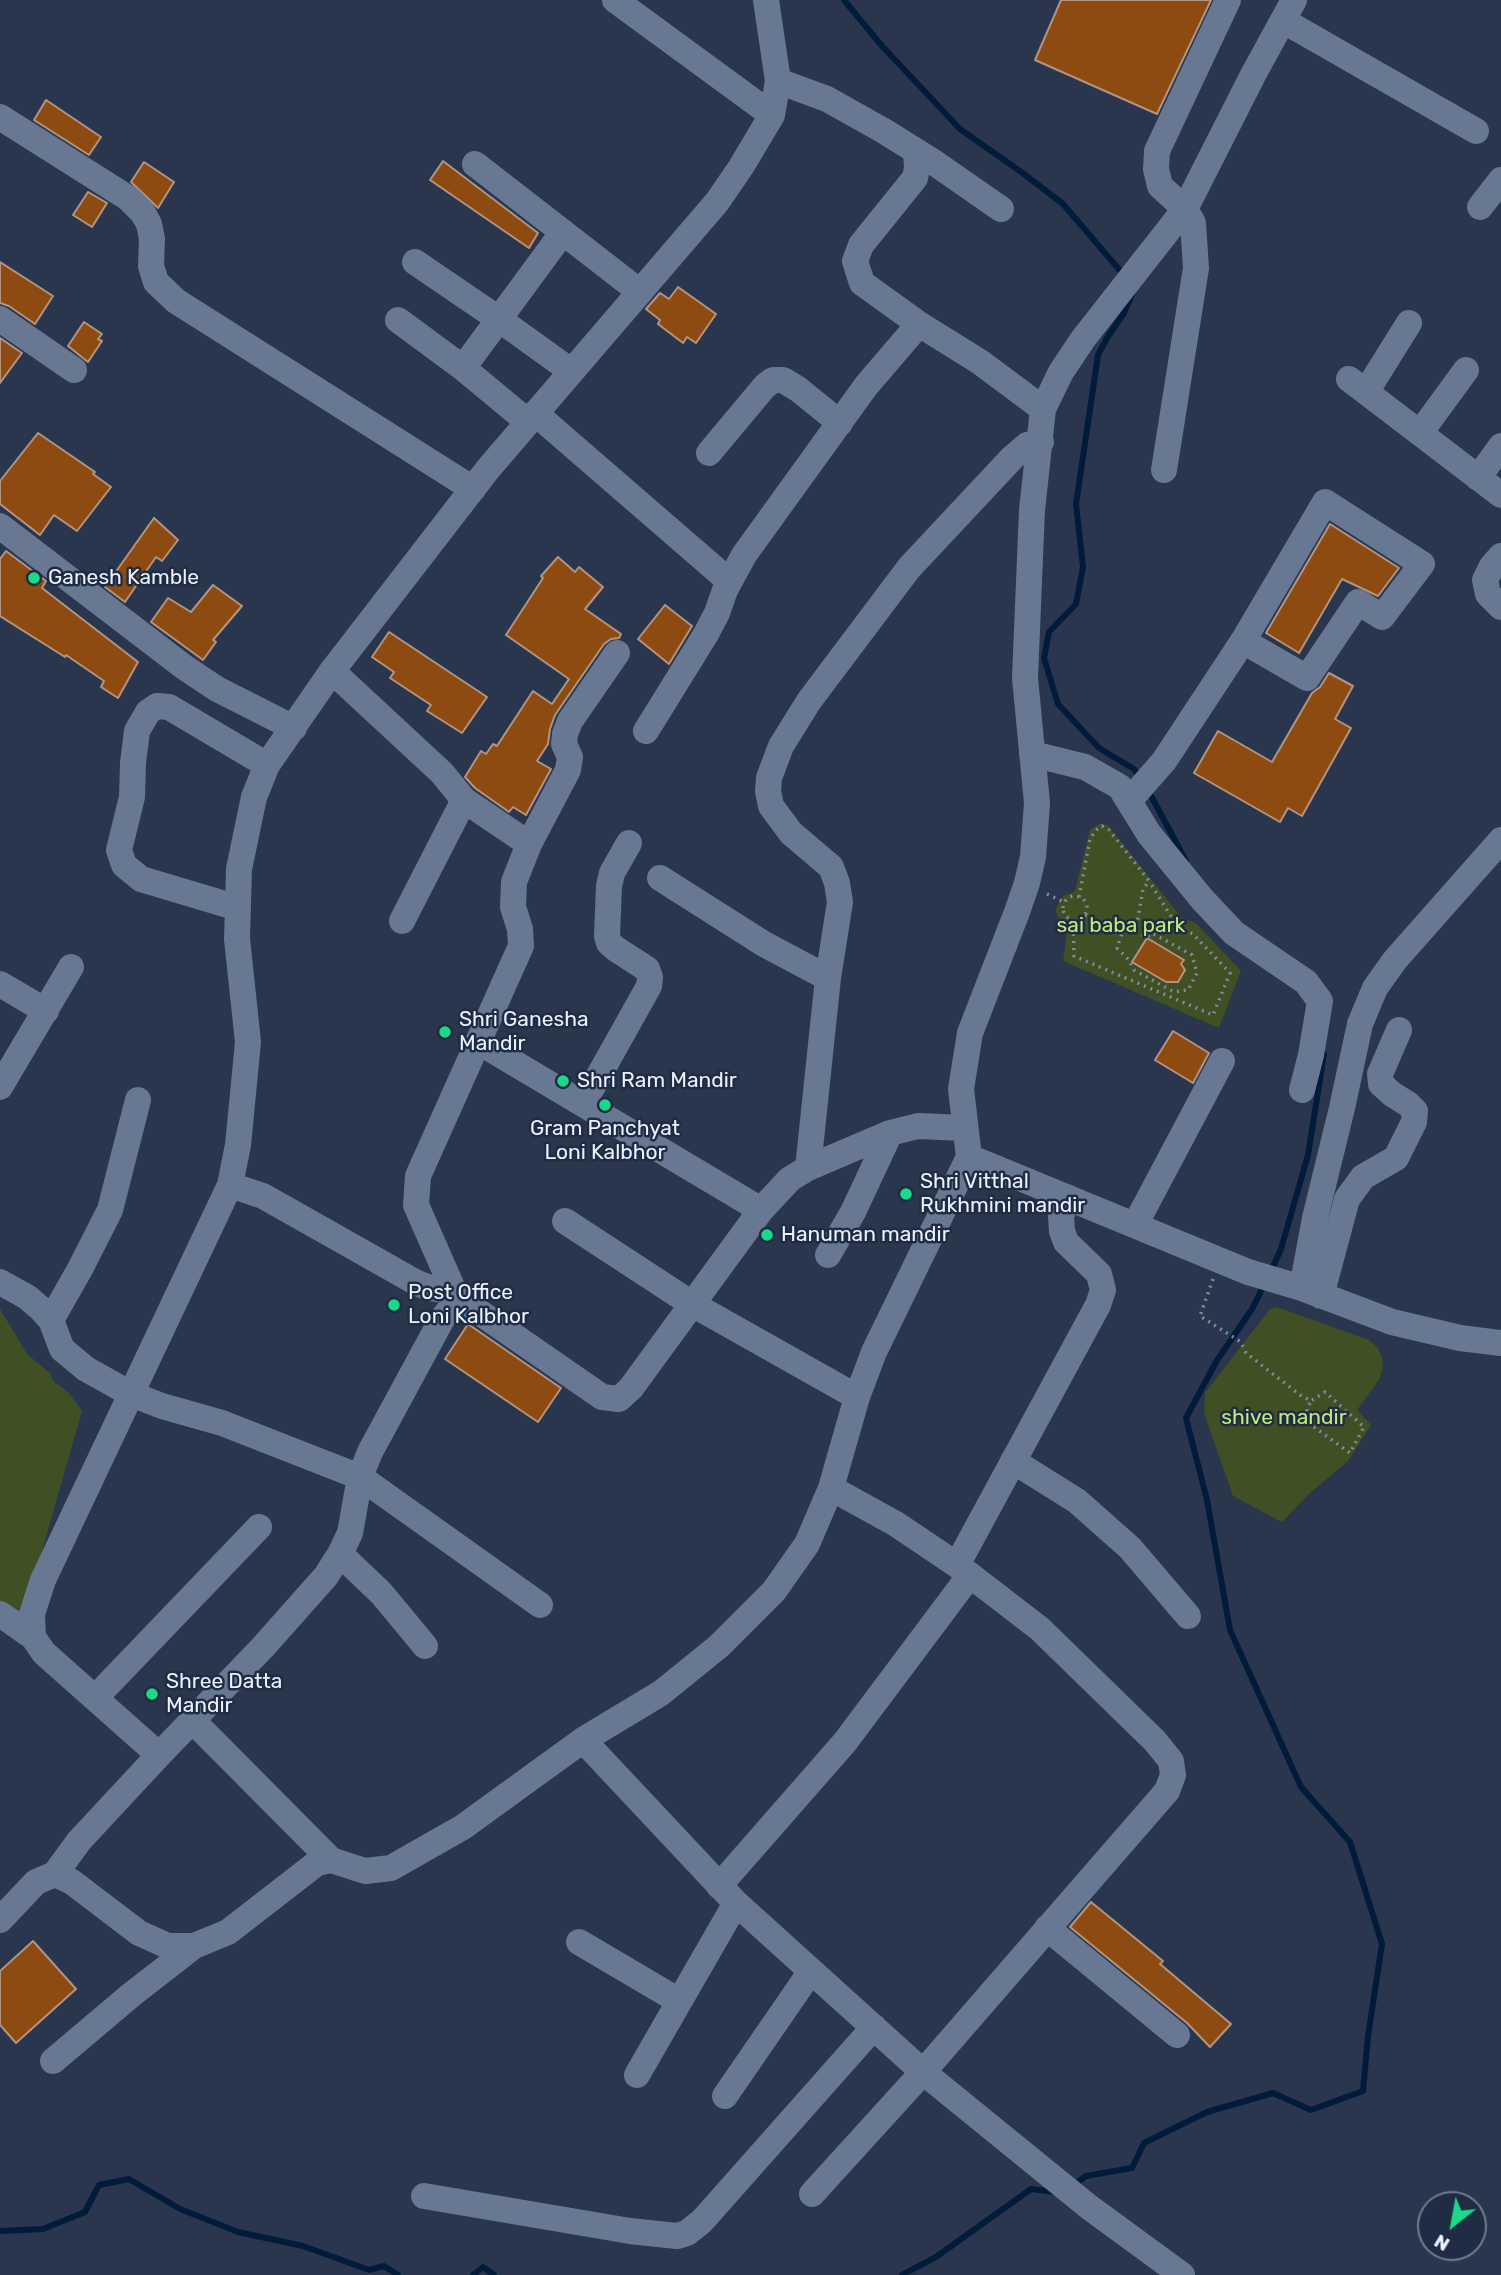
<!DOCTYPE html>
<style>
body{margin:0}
#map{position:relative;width:1501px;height:2275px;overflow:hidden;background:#29364d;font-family:Rubik,sans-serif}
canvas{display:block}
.north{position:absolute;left:1417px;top:2191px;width:70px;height:70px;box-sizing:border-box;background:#1f2c43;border:2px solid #707b8e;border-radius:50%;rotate:211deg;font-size:19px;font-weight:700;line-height:28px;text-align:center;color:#eaf2fe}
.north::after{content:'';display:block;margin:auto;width:24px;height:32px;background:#1ad988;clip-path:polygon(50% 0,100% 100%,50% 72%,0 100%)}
</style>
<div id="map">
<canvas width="1501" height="2275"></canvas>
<div class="north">N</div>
</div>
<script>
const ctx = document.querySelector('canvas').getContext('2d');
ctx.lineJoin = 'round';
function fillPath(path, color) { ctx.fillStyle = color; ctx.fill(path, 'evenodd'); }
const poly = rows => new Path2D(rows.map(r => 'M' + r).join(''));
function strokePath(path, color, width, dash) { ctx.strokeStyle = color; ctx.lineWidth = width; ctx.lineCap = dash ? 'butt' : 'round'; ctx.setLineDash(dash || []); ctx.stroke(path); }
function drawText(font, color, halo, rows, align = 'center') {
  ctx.font = font + ' Rubik,sans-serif'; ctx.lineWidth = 5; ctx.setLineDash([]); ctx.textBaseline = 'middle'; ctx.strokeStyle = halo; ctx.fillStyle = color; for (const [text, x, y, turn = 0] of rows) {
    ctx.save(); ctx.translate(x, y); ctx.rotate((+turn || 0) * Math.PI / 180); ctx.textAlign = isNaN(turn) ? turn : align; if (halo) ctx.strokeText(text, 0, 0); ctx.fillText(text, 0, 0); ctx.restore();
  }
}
fillPath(poly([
 [1099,824,1108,825,1181,917,1197,924,1241,971,1219,1028,1063,961,1068,924,1059,918,1056,913,1056,908,1063,896,1075,891,1090,830],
 [1277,1307,1369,1340,1377,1347,1382,1358,1383,1366,1380,1378,1357,1410,1371,1425,1348,1461,1309,1494,1282,1522,1233,1496,1204,1413,1205,1393,1270,1309],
 [0,1309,27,1354,50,1373,53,1381,68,1392,82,1411,34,1579,21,1613,0,1611]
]), '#404f24');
strokePath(poly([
 [844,0,882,46,960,129,1024,174,1063,204,1123,274],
 [1133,292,1124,313,1107,338,1098,355,1076,504,1083,567,1076,604,1049,632,1044,658,1058,704,1099,748,1134,769,1140,778],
 [1148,790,1186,861],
 [1271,1271,1281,1249,1308,1155,1324,1054],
 [1074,2185,1086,2176,1132,2168,1144,2143,1207,2112,1273,2093,1311,2110,1363,2091,1368,2036,1382,1944,1350,1842,1301,1787,1230,1630,1207,1500,1186,1418,1216,1362,1252,1309,1265,1283],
 [0,2231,43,2229,85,2212,99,2185,129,2179,180,2209,238,2232,303,2246,369,2270,384,2266,398,2275],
 [473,2275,483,2267,494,2275],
 [902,2275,936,2257,1031,2189,1055,2192]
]), '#011c3a', 6);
const building = poly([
 [1061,0,1211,0,1157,114,1035,60,1061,0],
 [46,100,101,137,89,155,34,120,46,100],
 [443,161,538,233,529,248,430,180,443,161],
 [144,162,174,182,158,208,131,182,144,162],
 [88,192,107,203,92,227,73,215,88,192],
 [0,262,53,296,35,324,9,306,0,303,0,262],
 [678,287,716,314,696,343,687,337,683,343,658,324,660,320,646,309,660,293,669,299,678,287],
 [84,322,102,334,98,339,102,341,88,362,68,346,84,322],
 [0,338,22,353,0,383,0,338],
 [38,433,95,472,93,474,111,487,77,531,54,515,40,535,0,504,0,481,38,433],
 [154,518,178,540,162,561,156,557,125,602,105,587,154,518],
 [1330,524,1399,568,1378,596,1342,579,1299,653,1266,633,1330,524],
 [6,551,46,581,42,588,138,662,118,698,101,687,104,681,66,655,65,657,0,616,0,559,6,551],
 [558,557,575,572,579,567,603,587,585,609,621,634,619,638,611,639,604,644,555,715,550,729,548,744,537,761,551,769,526,815,513,807,509,812,475,788,465,777,481,751,486,754,493,744,497,746,533,691,552,704,569,679,506,635,543,578,541,576,558,557],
 [213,585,242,606,213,640,216,642,203,660,151,622,168,598,191,612,213,585],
 [665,605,692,626,669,664,638,639,665,605],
 [389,632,487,697,462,733,427,711,431,705,390,678,394,672,372,657,389,632],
 [1329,673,1353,686,1335,719,1351,728,1302,816,1288,808,1280,822,1194,773,1218,731,1272,762,1312,693,1320,687,1329,673],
 [1147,938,1184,960,1181,964,1185,970,1178,982,1166,982,1132,962,1147,938],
 [1173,1031,1209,1053,1193,1083,1155,1060,1173,1031],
 [468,1324,561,1388,538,1422,445,1359,468,1324],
 [1091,1902,1163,1961,1160,1964,1231,2024,1210,2047,1187,2023,1070,1927,1091,1902],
 [33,1941,76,1989,16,2043,0,2025,0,1971,33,1941]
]);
fillPath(building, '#8e4b11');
strokePath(building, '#b29480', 2);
strokePath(poly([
 [1047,894,1064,902],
 '1063 908a12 12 0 1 1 24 0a12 12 0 1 1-24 0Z',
 [1079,897,1090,839,1096,830,1102,826,1109,830,1149,881,1143,889,1136,930,1124,932,1121,936,1117,948,1129,960,1134,970,1174,992,1188,990,1197,973,1192,955,1152,933,1148,936,1140,935,1136,930],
 [1085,915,1121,936],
 [1073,920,1074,956,1213,1015,1230,973,1193,934,1177,926,1149,881],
 [1213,1279,1200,1316,1241,1342,1246,1353,1300,1395,1311,1401,1325,1392,1364,1427,1350,1453,1307,1422,1307,1409,1311,1401]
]), '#808b9d', 3.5, [2, 5]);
strokePath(poly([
 [615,0,772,115],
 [1284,21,1476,131],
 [778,81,827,99,884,131,932,161,1001,209],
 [0,117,128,198,143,213,149,224,152,239,151,266,156,282,176,301,473,489],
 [916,151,917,168,915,178,861,245,855,261,862,283,919,324,980,362,1043,409],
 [475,164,640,292],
 [1480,207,1501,180],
 [415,262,500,320,571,371],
 [0,319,74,370],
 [398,320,463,368,528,422],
 [463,368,563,232],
 [1349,379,1501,495],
 [1366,392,1409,323],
 [535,413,729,581],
 [1420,433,1466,370],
 [709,453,765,386,773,380,783,380,798,389,840,423],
 [1164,470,1196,268,1193,223,1185,209,1160,186,1156,169,1157,151,1228,0],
 [1478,478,1501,446],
 [0,526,184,667,217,689,294,728],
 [1501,556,1492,566,1485,580,1488,594,1501,607],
 [332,671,442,773,464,800,529,844],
 [646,731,706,634,717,613,725,590,744,555,866,386,919,324],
 [1032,754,1085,767,1120,787,1149,834,1202,899,1234,933,1306,982,1320,1001,1311,1055,1302,1090],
 [1129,801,1164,761,1243,641,1325,502,1422,564,1382,617,1358,602,1307,678,1243,641],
 [660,878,764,944,828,978],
 [238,908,141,879,124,865,119,850,132,797,133,763,137,731,148,712,157,706,169,707,267,765],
 [402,921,464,800],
 [0,984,46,1011],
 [479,1042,761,1210],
 [0,1087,71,967],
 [583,1104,649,986,650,977,647,969,616,949,609,943,607,936,609,886,612,873,629,843],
 [969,1157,1248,1272,1302,1288,1392,1322,1460,1338,1501,1343],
 [808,1168,828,978,840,902,837,883,831,867,791,833,771,806,768,791,769,778,781,746,809,701,909,568,1012,458,1027,445,1041,442],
 [230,1185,263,1196,417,1283,430,1288,453,1291],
 [565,1221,692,1304,857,1397],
 [1135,1225,1222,1061],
 [828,1255,853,1212,890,1133],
 [0,1282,27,1297,40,1308,51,1320,62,1349,86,1369,131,1394,162,1406,222,1423,360,1477,540,1605],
 [1302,1288,1315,1218,1342,1108,1360,1024,1375,988,1395,960,1501,840],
 [1321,1296,1347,1199,1363,1177,1396,1158,1414,1122,1415,1111,1408,1104,1392,1094,1381,1084,1380,1074,1399,1030],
 [460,1305,416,1205,418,1176,521,946,520,929,513,907,514,882,529,844,568,770,570,757,564,744,565,734,570,721,617,653],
 [51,1320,80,1269,110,1210,138,1100],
 [1013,1461,1077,1501,1130,1548,1188,1616],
 [340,1554,381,1593,425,1646],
 [957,1565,1098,1305,1103,1290,1099,1274,1066,1242,1062,1231,1061,1217,1067,1197],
 [0,1614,33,1637],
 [95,1698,259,1527],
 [193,1721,331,1860],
 [583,1740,736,1903,923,2072,1089,2207,1182,2275],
 [159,1755,44,1653,33,1637,32,1614,43,1580,230,1185,238,1145,248,1042,237,939,239,869,254,797,267,765,332,671,488,469,717,202,741,167,772,115,778,81,766,0],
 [55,1874,79,1841,159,1755,263,1647,326,1576,340,1554,350,1533,360,1477,370,1452,442,1319,450,1309,460,1305,472,1307,602,1397,619,1399,631,1388,761,1210,790,1179,808,1168,890,1133,918,1126,965,1128],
 [719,1886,845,1742,970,1575],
 [0,1920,36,1882,55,1874,72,1882,139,1933,168,1946,194,1946,228,1932,317,1863,331,1860,365,1871,391,1868,463,1827,583,1740,661,1693,719,1646,774,1591,807,1544,831,1488,857,1397,874,1352,969,1157,961,1089,970,1033,1017,912,1027,883,1033,857,1037,803,1025,678,1032,510,1043,409,1061,372,1083,339,1185,209,1253,75,1294,0],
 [1047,1928,1177,2035],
 [579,1942,679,2001],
 [53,2061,131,1995,194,1946],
 [637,2075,736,1903],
 [725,2096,811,1971],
 [812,2194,923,2072,1167,1791,1173,1775,1171,1761,1155,1741,1040,1629,957,1565,896,1524,831,1488],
 [424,2196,630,2231,677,2236,687,2233,702,2221,874,2027]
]), '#687893', 26);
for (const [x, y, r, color] of [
 [34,578,7,"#1ad988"],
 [445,1032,7,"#1ad988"],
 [563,1081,7,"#1ad988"],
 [605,1105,7,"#1ad988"],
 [906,1194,7,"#1ad988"],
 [767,1235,7,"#1ad988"],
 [394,1305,7,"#1ad988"],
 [152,1694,7,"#1ad988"]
]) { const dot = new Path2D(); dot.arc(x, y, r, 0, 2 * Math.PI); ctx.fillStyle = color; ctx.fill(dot); strokePath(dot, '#1f2c43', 2.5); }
drawText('21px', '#eaf2fe', '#1f2c43', [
 ["Ganesh Kamble",48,578],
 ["Shri Ganesha",459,1020],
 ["Mandir",459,1044],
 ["Shri Ram Mandir",577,1081],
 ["Gram Panchyat",605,1129,"center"],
 ["Loni Kalbhor",605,1153,"center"],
 ["Shri Vitthal",920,1182],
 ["Rukhmini mandir",920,1206],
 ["Hanuman mandir",781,1235],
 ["Post Office",408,1293],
 ["Loni Kalbhor",408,1317],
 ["Shree Datta",166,1682],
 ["Mandir",166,1706]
], 'left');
drawText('21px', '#c4ea7e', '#1f2c43', [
 ["sai baba park",1121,926],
 ["shive mandir",1284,1418]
]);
</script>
